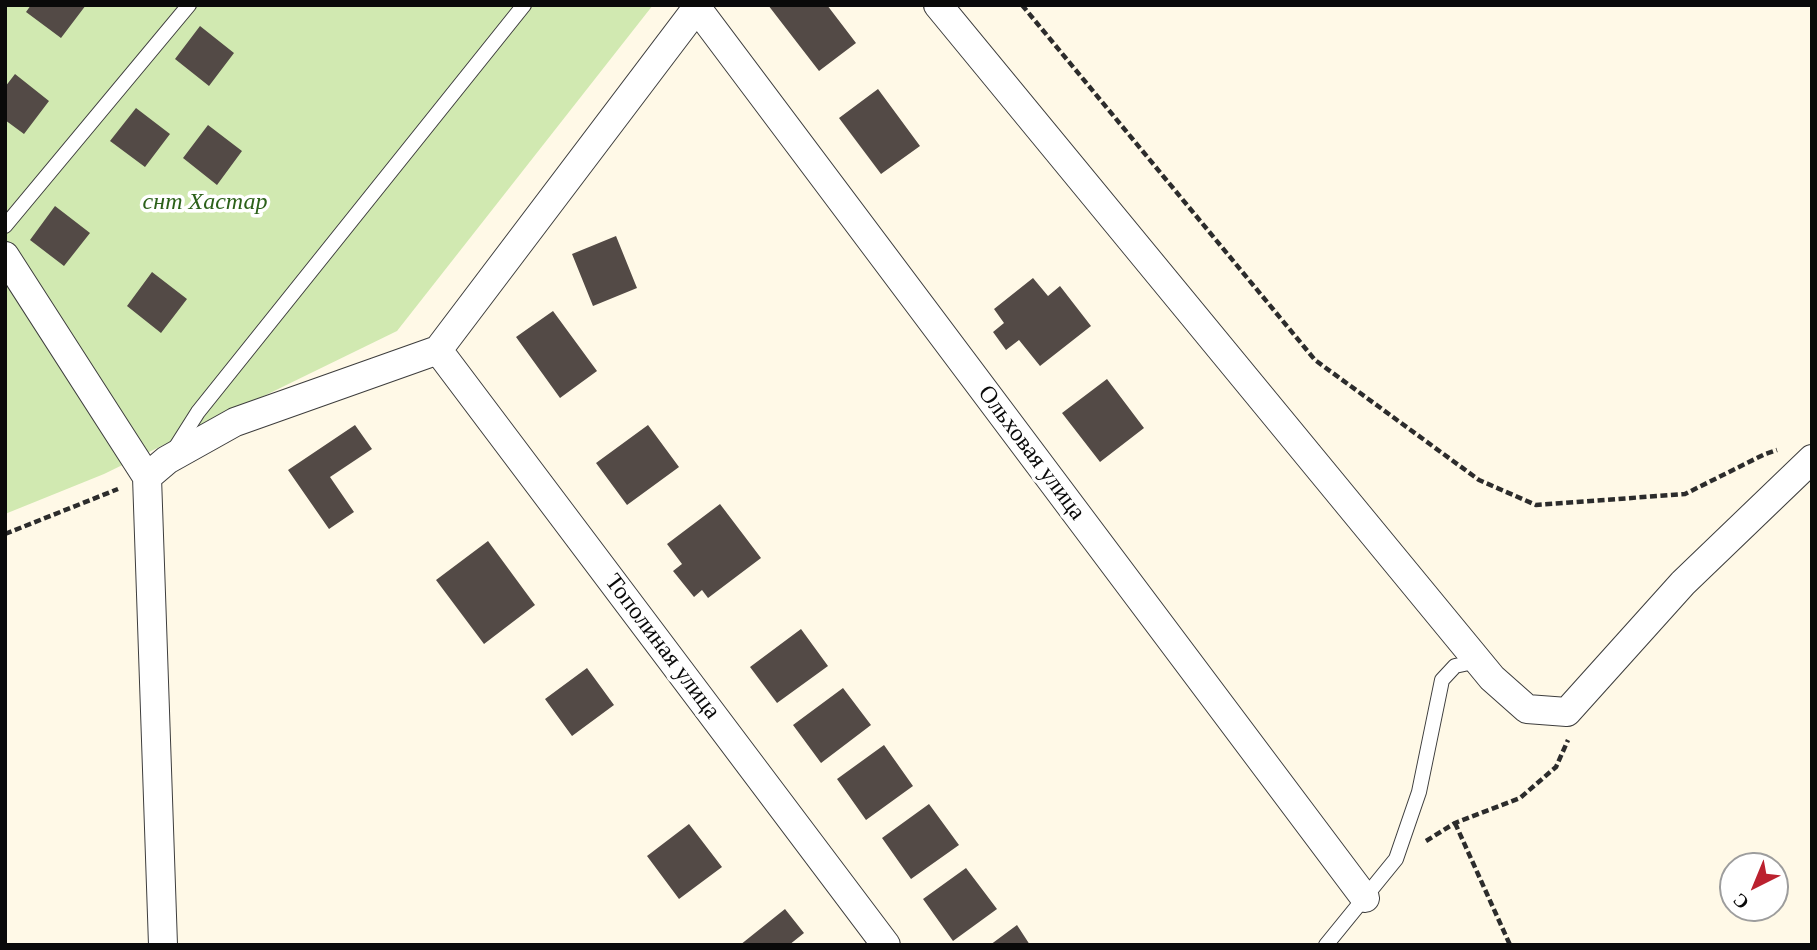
<!DOCTYPE html>
<meta charset="utf-8">
<style>
body{margin:0}
#map{position:relative;width:1817px;height:950px;overflow:hidden;background:#fff9e7;font-family:"Times New Roman",serif}
canvas{display:block}
.frame{position:absolute;inset:0;border:7px solid #0a0a0a;pointer-events:none}
.north{position:absolute;left:1719px;top:852px;width:70px;height:70px;box-sizing:border-box;background:#fff;border:2px solid #9d9d9d;border-radius:50%;rotate:223deg;font-size:19px;font-weight:700;line-height:28px;text-align:center;color:#0a0a0a}
.north::after{content:'';display:block;margin:auto;width:24px;height:32px;background:#bb212f;clip-path:polygon(50% 0,100% 100%,50% 72%,0 100%)}
</style>
<div id="map">
<canvas width="1817" height="950"></canvas>
<div class="frame"></div>
<div class="north">С</div>
</div>
<script>
const ctx = document.querySelector('canvas').getContext('2d');
ctx.lineJoin = 'round';
function fillPath(path, color) { ctx.fillStyle = color; ctx.fill(path, 'evenodd'); }
const poly = rows => new Path2D(rows.map(r => 'M' + r).join(''));
function strokePath(path, color, width, dash) { ctx.strokeStyle = color; ctx.lineWidth = width; ctx.lineCap = dash ? 'butt' : 'round'; ctx.setLineDash(dash || []); ctx.stroke(path); }
function drawText(font, color, halo, rows, align = 'center') {
  ctx.font = font + ' "Times New Roman",serif'; ctx.lineWidth = 7; ctx.setLineDash([]); ctx.textBaseline = 'middle'; ctx.strokeStyle = halo; ctx.fillStyle = color; for (const [text, x, y, turn = 0] of rows) {
    ctx.save(); ctx.translate(x, y); ctx.rotate((+turn || 0) * Math.PI / 180); ctx.textAlign = isNaN(turn) ? turn : align; if (halo) ctx.strokeText(text, 0, 0); ctx.fillText(text, 0, 0); ctx.restore();
  }
}
fillPath(poly([
 [5,5,653,5,397,331,104,474,5,514]
]), '#d1e9b1');
fillPath(poly([
 [31,5,86,5,61,38,26,12],
 [768,5,827,5,856,43,819,71],
 [200,26,234,53,209,86,175,59],
 [15,74,49,101,24,134,5,120,5,87],
 [878,89,920,146,881,174,839,118],
 [136,108,170,134,145,167,110,141],
 [208,125,242,151,217,185,183,158],
 [55,206,90,233,64,266,30,240],
 [616,236,637,288,593,306,572,254],
 [152,272,187,299,161,333,127,306],
 [1033,278,1048,296,1060,286,1091,326,1040,366,1019,340,1006,350,993,332,1004,323,994,309],
 [553,311,597,371,560,398,516,337],
 [1107,379,1144,428,1100,462,1062,413],
 [355,425,372,449,330,477,354,512,329,529,288,470],
 [648,425,679,467,627,505,596,463],
 [720,504,761,558,708,598,702,590,694,597,673,571,682,564,667,544],
 [488,541,535,605,484,644,436,580],
 [801,629,828,666,777,703,750,667],
 [587,668,614,705,572,736,545,699],
 [843,688,871,725,821,763,793,725],
 [884,745,913,786,866,820,837,779],
 [929,804,959,845,911,879,882,838],
 [689,824,722,867,679,899,647,856],
 [966,868,997,909,953,941,923,899],
 [785,909,804,933,789,945,740,945],
 [1017,925,1030,945,990,945]
]), '#534a46');
const service = poly([
 [5,226,189,5],
 [174,450,198,412,524,5],
 [1326,945,1396,859,1419,792,1442,680,1455,666,1478,661]
]);
const minor = poly([
 [938,5,1492,678,1527,709,1567,712,1683,583,1812,459],
 [697,8,1365,898],
 [5,256,147,477,163,945],
 [438,350,886,945],
 [147,477,167,460,235,422,438,350,699,5]
]);
strokePath(service, '#3d3d3d', 16);
strokePath(minor, '#3d3d3d', 30);
strokePath(poly([
 [1022,5,1315,360,1479,480,1536,505,1685,494,1765,454,1777,450],
 [5,534,118,489],
 [1455,823,1510,945],
 [1426,841,1455,823,1520,798,1556,767,1568,740]
]), '#2c2c2c', 4.5, [7, 3.5]);
strokePath(service, '#fff', 14);
strokePath(minor, '#fff', 28);
drawText('italic 24px', '#2c611a', '#fff', [
 ["снт Хастар",205,203]
]);
drawText('24px', '#0a0a0a', '#fff', [
 ["Ольховая улица",1031,453,53],
 ["Тополиная улица",662,647,53]
]);
</script>
